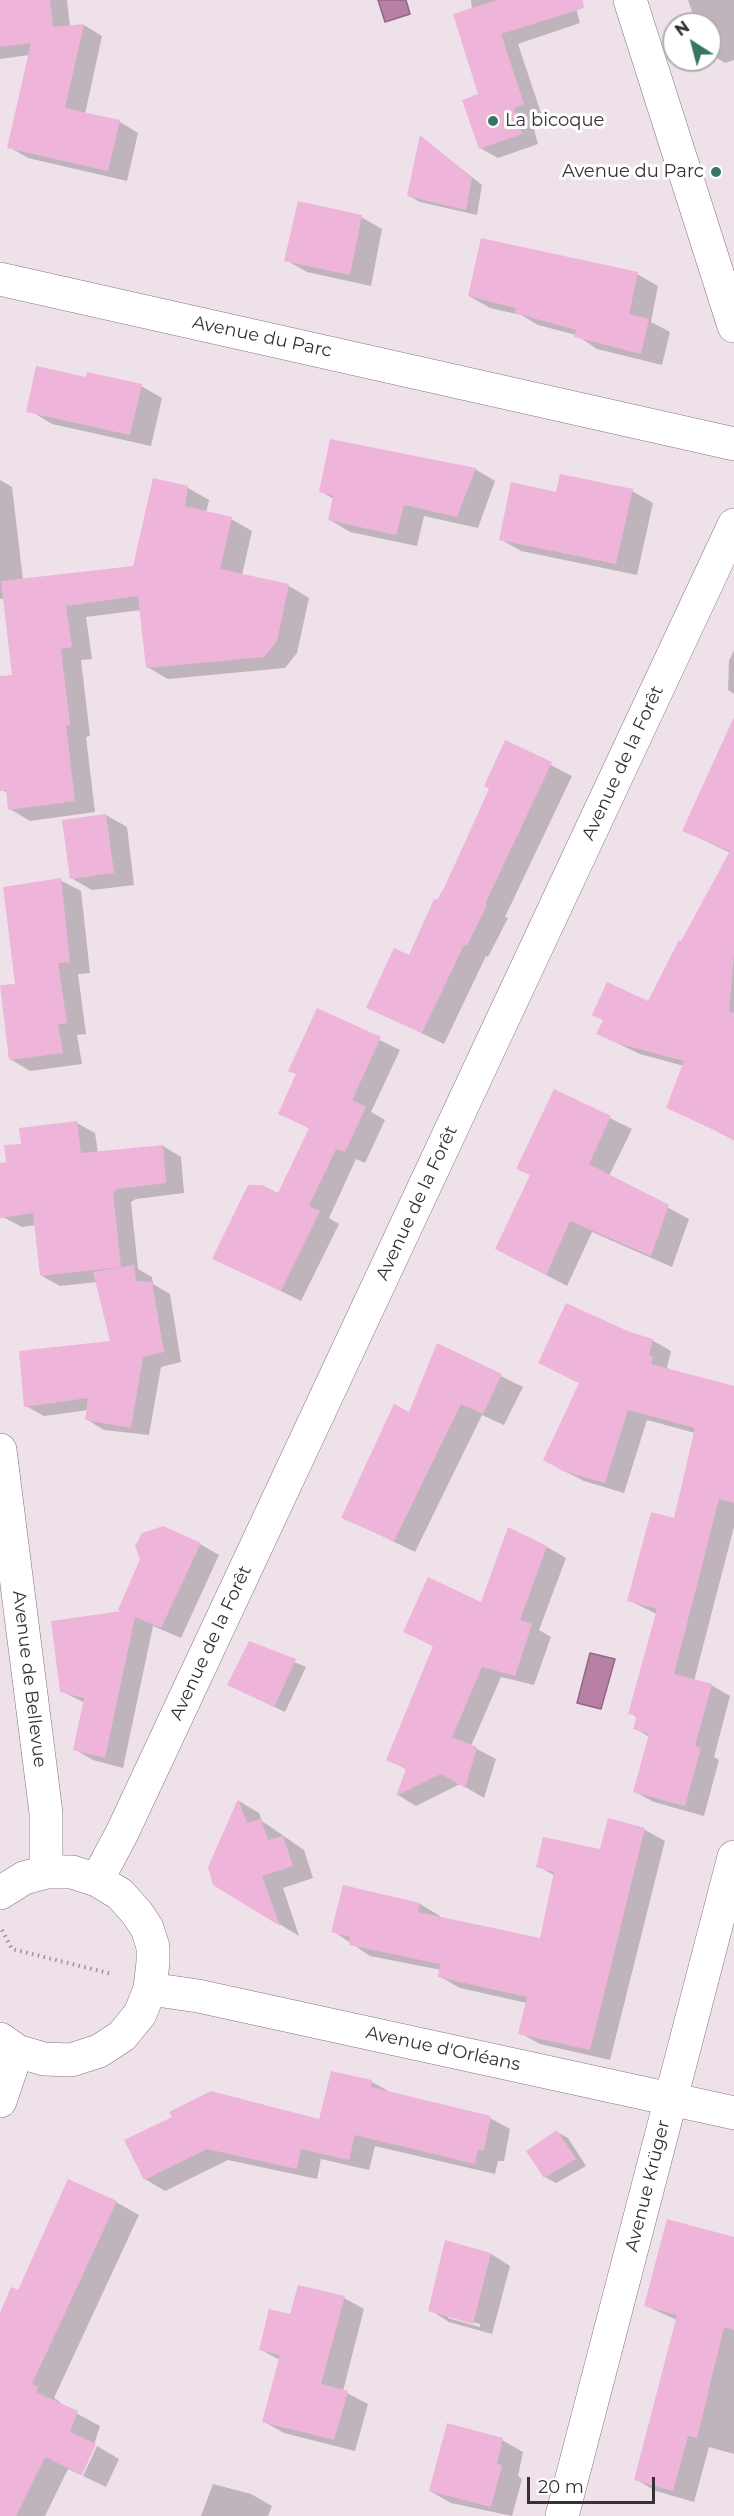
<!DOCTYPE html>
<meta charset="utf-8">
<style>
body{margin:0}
#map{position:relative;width:734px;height:2516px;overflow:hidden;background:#efe1ea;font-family:Montserrat,sans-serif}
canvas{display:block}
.north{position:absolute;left:662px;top:12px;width:60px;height:60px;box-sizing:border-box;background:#fff;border:2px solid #afadae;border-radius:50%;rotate:324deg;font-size:16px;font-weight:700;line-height:24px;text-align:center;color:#373135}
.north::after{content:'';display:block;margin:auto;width:21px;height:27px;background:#367563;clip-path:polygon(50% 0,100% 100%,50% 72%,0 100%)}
.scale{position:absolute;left:527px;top:2477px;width:128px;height:27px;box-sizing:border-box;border:3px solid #373135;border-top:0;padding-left:8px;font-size:18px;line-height:21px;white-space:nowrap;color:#373135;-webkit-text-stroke:4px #fff;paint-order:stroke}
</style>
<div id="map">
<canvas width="734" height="2516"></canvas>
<div class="north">N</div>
<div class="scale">20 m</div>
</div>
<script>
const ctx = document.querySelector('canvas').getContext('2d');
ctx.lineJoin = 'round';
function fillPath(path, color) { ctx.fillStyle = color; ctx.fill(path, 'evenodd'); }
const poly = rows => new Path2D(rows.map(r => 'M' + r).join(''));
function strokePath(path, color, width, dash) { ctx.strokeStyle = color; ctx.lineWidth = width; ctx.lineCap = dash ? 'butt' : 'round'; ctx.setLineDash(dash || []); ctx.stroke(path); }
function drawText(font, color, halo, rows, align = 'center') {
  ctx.font = font + ' Montserrat,sans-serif'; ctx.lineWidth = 6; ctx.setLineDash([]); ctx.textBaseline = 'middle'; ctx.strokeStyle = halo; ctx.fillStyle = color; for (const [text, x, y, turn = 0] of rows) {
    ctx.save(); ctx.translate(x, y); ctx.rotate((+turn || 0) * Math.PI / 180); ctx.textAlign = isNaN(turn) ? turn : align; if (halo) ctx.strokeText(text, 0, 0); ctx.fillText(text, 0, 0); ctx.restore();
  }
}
const water = poly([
 [378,0,406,0,410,14,385,22,378,0],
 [590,1653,615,1659,601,1709,577,1703,590,1653]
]);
fillPath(water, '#b780a4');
strokePath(water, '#916883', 1.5);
fillPath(poly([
 [0,0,67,0,70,27,84,25,102,36,85,114,120,122,138,133,127,181,28,158,9,147,29,55,0,59],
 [471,0,574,0,580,23,518,44,541,113,531,118,538,144,498,158,480,148,480,95],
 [688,0,734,0,734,60,725,63,710,54,710,24,696,24],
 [421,137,482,185,477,215,420,202,409,196],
 [361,217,382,229,371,286,307,272,286,260],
 [637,274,658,286,651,322,670,332,662,365,597,349,576,335,538,325,521,315,490,308,469,296],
 [87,379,141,386,162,398,151,446,52,424,31,411],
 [475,469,495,481,478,528,424,516,417,546,350,532,330,520,334,499,320,491],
 [0,480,12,487,23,580,134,567,154,480,188,488,209,500,206,513,231,519,252,531,242,575,289,586,309,598,297,653,285,668,168,679,147,667,141,610,86,617,92,659,81,660,90,736,86,737,95,812,30,821,10,809,8,793,2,790,0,678,14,676,5,598,0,599],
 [632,491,653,503,637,575,521,551,500,539,558,494],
 [734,650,734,694,728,690,729,661],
 [734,721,734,1140,668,1107,684,1066,640,1054,598,1034,649,1003,731,853,684,831],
 [506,742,572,776,505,917,508,918,488,957,486,956,444,1044,368,1007,410,957,446,887,491,789],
 [106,815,127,827,134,885,92,890,71,878],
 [60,880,81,891,90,973,78,974,86,1034,77,1035,82,1064,30,1071,10,1059,17,985],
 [318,1010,400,1050,371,1112,385,1120,365,1163,356,1159,329,1218,339,1224,301,1301,214,1258,278,1195,310,1129,280,1113,297,1074],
 [555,1091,632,1129,609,1176,689,1219,672,1267,592,1232,567,1286,497,1249,531,1176,518,1168],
 [77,1123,95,1133,98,1153,163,1146,181,1157,184,1193,136,1199,131,1202,138,1269,152,1277,153,1284,170,1294,181,1362,161,1367,149,1435,104,1430,86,1419,88,1410,44,1416,26,1406,111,1342,97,1282,60,1286,42,1276,36,1225,22,1227,3,1217,0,1165,8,1164,23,1145],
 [630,1334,652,1340,671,1351,667,1367,671,1371,734,1388,734,1527,694,1681,711,1685,730,1696,714,1757,719,1760,704,1816,654,1802,635,1792,649,1737,635,1728,638,1718,630,1713,657,1614,628,1600,675,1519,695,1433,647,1420,624,1493,584,1481,564,1471,581,1384,540,1363],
 [438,1345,523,1387,504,1425,482,1415,415,1552,343,1517,410,1414],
 [200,1544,219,1555,181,1638,153,1626,123,1768,93,1760,74,1749,85,1703,61,1691,125,1612,142,1559],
 [547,1547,566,1558,539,1630,551,1637,534,1685,501,1677,471,1746,496,1759,484,1798,460,1784,416,1806,398,1795,407,1770,388,1759,435,1647,404,1631,482,1605],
 [249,1643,306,1667,285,1712,229,1685],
 [239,1801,259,1813,262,1821,304,1850,313,1878,283,1888,299,1936,214,1884,210,1867],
 [609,1820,645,1830,665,1841,610,2060,540,2044,520,2033,527,2003,460,1988,439,1976,441,1970,370,1956,333,1931,344,1887,420,1904,440,1916,439,1918,541,1940,555,1876,538,1866,601,1851],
 [372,2082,392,2093,490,2118,510,2129,504,2161,498,2161,495,2174,375,2146,369,2170,321,2159,317,2179,228,2160,165,2191,145,2179,126,2140,321,2120],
 [557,2132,568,2138,586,2166,556,2183,545,2177],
 [116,2202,139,2215,54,2398,60,2402,59,2404,100,2426,94,2445,81,2475,68,2469,45,2516,0,2516,0,2316,19,2292],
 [734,2239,734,2454,709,2447,694,2502,656,2491,635,2479,677,2320,646,2306],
 [446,2242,491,2254,510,2266,492,2334,449,2322,430,2310],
 [448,2315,480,2324,480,2327,448,2318],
 [344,2298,364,2309,343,2391,368,2404,355,2451,284,2433,263,2421,280,2360,261,2350,291,2316],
 [502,2440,523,2452,518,2476,522,2479,512,2516,451,2503,430,2491],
 [97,2446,119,2459,106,2487,83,2476],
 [213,2484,251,2494,272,2506,268,2516,201,2516]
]), '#0003');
fillPath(poly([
 [0,0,50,0,53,27,84,24,65,108,120,120,108,171,7,148,31,43,0,47],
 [497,0,583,0,584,8,501,34,524,104,514,108,522,134,479,149,462,100,478,94,453,14],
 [420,135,472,178,466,210,407,196],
 [298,201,362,215,350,275,284,261],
 [481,238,638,272,629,314,649,319,641,354,574,337,576,330,515,313,516,308,468,296],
 [36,366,86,377,87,372,142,384,130,435,26,412],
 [330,439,476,468,457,517,404,505,396,535,328,520,333,496,319,492],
 [560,474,633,489,616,564,499,540,511,482,556,492],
 [153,478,188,486,185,506,232,517,220,569,289,584,277,641,264,657,146,668,138,596,66,606,72,647,61,649,70,725,66,725,75,801,8,810,6,790,0,791,0,676,12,675,1,581,133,566],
 [734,717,734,954,729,1012,734,1013,734,1139,666,1108,684,1061,620,1044,596,1034,603,1020,592,1015,607,982,648,1001,679,940,681,941,730,851,682,831],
 [505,740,552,762,485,904,487,905,467,946,464,945,422,1033,366,1008,394,948,409,955,434,899,437,900,445,886,489,789,484,786],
 [106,814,114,873,70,879,62,820],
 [61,878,70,962,58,963,67,1023,58,1024,63,1053,9,1060,0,985,15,984,3,887],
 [317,1008,381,1037,352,1100,366,1107,345,1152,336,1149,309,1206,320,1211,281,1291,212,1259,248,1185,262,1185,278,1193,309,1128,278,1114,296,1074,288,1071],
 [554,1089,611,1116,589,1164,669,1205,651,1256,570,1221,546,1275,495,1249,530,1175,516,1169],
 [77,1121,81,1153,163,1145,166,1183,117,1189,113,1192,121,1267,40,1276,33,1213,0,1218,0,1163,6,1162,4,1145,21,1144,19,1128],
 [134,1265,136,1281,152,1282,164,1352,143,1357,131,1428,85,1420,88,1398,24,1407,19,1351,110,1341,93,1272],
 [566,1303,630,1332,653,1339,649,1355,653,1357,651,1364,734,1386,734,1503,719,1499,674,1674,712,1684,695,1746,701,1748,685,1806,633,1792,649,1734,633,1729,637,1715,628,1714,657,1609,627,1601,651,1512,674,1518,695,1428,628,1410,605,1483,563,1471,543,1460,579,1383,538,1363],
 [437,1343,502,1374,483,1414,461,1404,394,1541,341,1518,394,1404,409,1412],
 [163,1526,201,1543,161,1628,135,1617,105,1758,73,1750,84,1698,60,1692,51,1621,122,1611,118,1610,140,1559,135,1546,142,1533],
 [508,1527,547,1546,520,1620,532,1624,515,1676,482,1667,452,1737,477,1747,465,1788,441,1774,396,1796,406,1769,386,1760,433,1646,403,1632,428,1577,481,1602],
 [249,1641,296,1659,274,1707,227,1685],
 [238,1799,247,1823,261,1819,268,1840,283,1836,293,1866,262,1876,280,1926,213,1885,208,1867],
 [608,1818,645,1828,590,2050,518,2034,527,1997,438,1977,440,1964,349,1945,350,1937,331,1932,343,1885,420,1903,418,1912,540,1938,554,1872,536,1867,543,1837,600,1849],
 [331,2071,372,2080,371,2087,491,2116,484,2150,478,2150,475,2164,355,2135,349,2160,301,2149,297,2169,207,2149,144,2180,124,2140,172,2117,169,2112,211,2091,319,2119],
 [557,2130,576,2159,544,2178,526,2151],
 [68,2179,117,2201,32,2384,38,2387,36,2392,78,2411,70,2432,96,2444,82,2475,45,2457,16,2516,0,2516,0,2313,11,2287,18,2290],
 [667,2219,734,2237,734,2330,724,2327,697,2438,688,2436,673,2491,634,2480,677,2315,644,2306],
 [445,2240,491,2253,473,2324,428,2311],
 [298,2285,345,2296,321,2384,348,2391,334,2440,262,2422,280,2355,259,2350,269,2309,290,2314],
 [447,2423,503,2438,497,2464,502,2465,491,2507,429,2491]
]), '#efb4da');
const minor = poly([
 [630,0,734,326],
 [0,279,734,444],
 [0,1450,46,1813,46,1872],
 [97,1880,122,1833,734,525],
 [0,1893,24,1878,46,1872,72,1872,97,1880,120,1894,137,1913,147,1928,153,1947,153,1962,150,1989,140,2014,122,2036,99,2051,71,2060,44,2059,17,2051,0,2039],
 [150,1989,198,1996,734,2113],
 [0,2101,17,2051],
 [562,2516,734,1857]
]);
strokePath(minor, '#82757d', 34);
strokePath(poly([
 [2,1930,12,1949,112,1974]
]), '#9d9299', 4, [1.5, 4.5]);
strokePath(minor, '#fff', 33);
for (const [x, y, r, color] of [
 [493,121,6,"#367563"],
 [716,172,6,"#367563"]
]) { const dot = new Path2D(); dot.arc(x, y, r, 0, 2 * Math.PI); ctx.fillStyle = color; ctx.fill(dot); strokePath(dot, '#fff', 2); }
drawText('18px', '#373135', '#fff', [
 ["La bicoque",505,121],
 ["Avenue du Parc",704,172,"right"]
], 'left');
drawText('18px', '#373135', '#fff', [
 ["Avenue du Parc",262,337,12],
 ["Avenue de la Forêt",623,763,-65],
 ["Avenue de la Forêt",417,1203,-65],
 ["Avenue de la Forêt",211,1643,-65],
 ["Avenue de Bellevue",29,1679,83],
 ["Avenue d'Orléans",443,2049,12],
 ["Avenue Krüger",648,2186,-76]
]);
</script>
